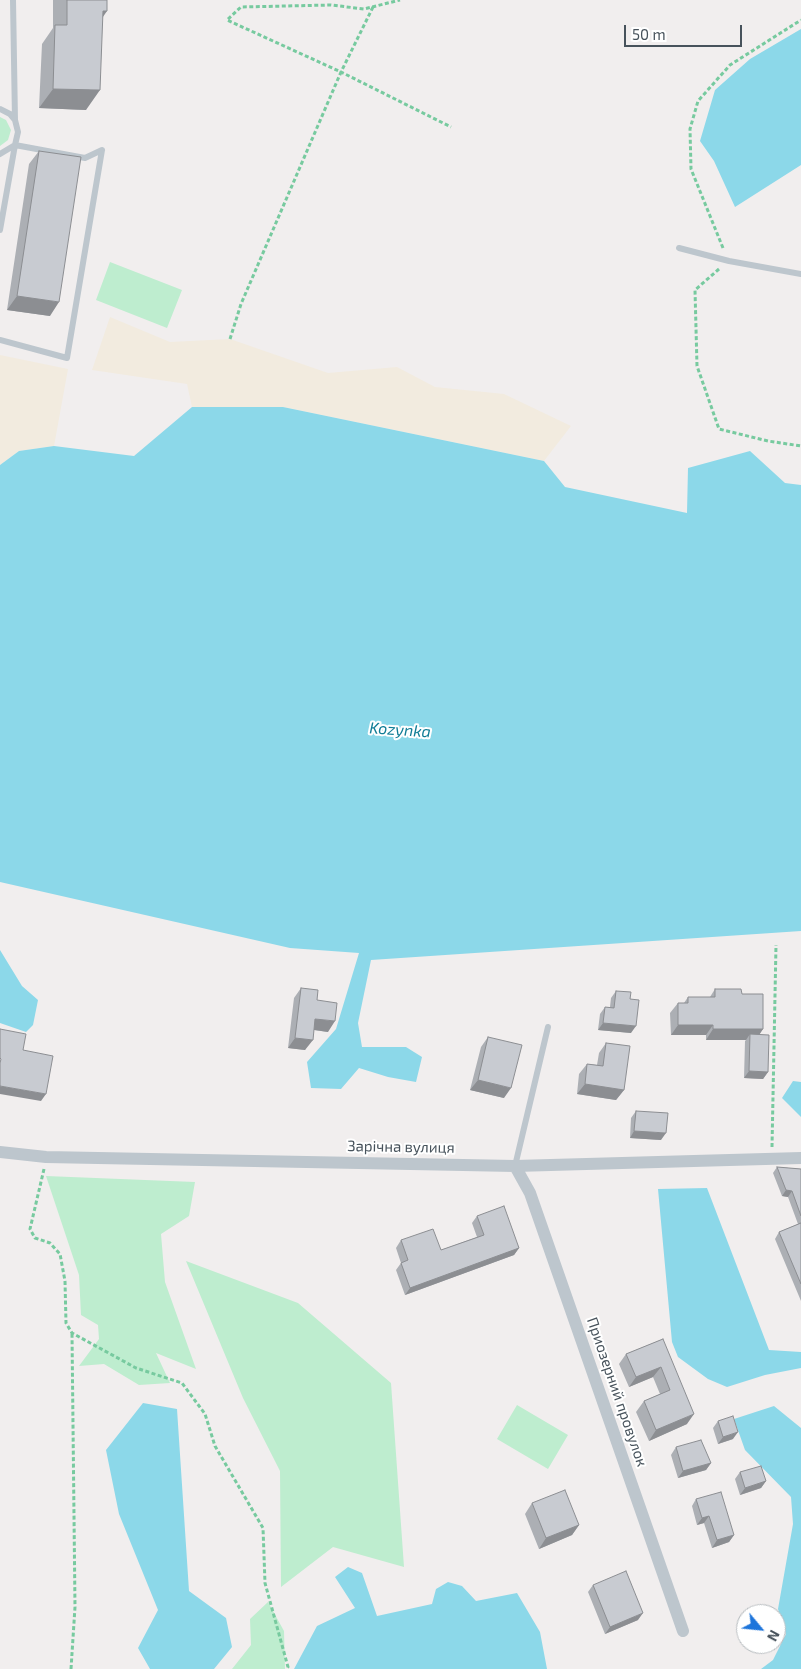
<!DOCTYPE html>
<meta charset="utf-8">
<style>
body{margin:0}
#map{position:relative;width:801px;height:1669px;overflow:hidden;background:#f1eeee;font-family:"Exo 2",sans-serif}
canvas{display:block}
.north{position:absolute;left:736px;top:1604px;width:50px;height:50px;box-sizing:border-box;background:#fff;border:1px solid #b5babd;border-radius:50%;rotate:118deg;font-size:14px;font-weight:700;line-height:20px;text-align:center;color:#47525b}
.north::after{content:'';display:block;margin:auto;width:18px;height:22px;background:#1e75db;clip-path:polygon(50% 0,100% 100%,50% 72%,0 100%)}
.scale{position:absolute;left:624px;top:25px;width:118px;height:22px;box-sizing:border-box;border:2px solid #47525b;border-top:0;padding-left:6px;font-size:15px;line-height:18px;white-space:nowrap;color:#47525b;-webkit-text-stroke:4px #fff;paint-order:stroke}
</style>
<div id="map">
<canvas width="801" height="1669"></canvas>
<div class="north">N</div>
<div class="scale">50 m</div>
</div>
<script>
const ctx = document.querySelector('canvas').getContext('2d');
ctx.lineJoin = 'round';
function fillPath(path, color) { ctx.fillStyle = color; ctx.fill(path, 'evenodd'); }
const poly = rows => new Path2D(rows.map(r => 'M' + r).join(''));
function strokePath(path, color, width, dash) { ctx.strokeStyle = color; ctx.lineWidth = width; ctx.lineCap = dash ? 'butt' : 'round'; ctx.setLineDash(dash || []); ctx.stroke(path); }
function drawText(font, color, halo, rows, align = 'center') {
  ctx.font = font + ' "Exo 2",sans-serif'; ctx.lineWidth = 4; ctx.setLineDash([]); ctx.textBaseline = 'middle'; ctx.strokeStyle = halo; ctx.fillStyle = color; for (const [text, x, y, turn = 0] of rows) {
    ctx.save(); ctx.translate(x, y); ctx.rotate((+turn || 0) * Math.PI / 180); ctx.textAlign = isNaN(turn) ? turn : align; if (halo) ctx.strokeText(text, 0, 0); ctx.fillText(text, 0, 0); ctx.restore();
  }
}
fillPath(poly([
 [0,117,6,120,11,130,8,140,0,146],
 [110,262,182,290,167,328,96,300],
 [46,1176,195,1182,189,1216,161,1234,165,1282,196,1369,156,1353,170,1383,139,1385,104,1364,79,1366,99,1339,98,1325,81,1315,79,1275],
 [186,1261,298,1303,391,1383,404,1567,333,1547,281,1587,280,1471,243,1398],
 [517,1405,568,1435,548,1469,497,1439],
 [268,1602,284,1631,285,1669,232,1669,251,1645,250,1619]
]), '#beedcf');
fillPath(poly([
 [110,317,170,342,230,339,328,373,397,367,435,387,504,394,571,426,544,461,283,407,192,407,187,384,92,370],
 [0,355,68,369,54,446,19,451,0,465]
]), '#f2ebdf');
fillPath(poly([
 [801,29,801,165,735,207,714,161,700,141,715,90,750,59],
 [192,407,283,407,544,461,565,487,687,513,688,468,750,451,785,483,801,485,801,931,371,960,358,1023,362,1047,406,1047,422,1057,416,1082,388,1077,359,1068,341,1089,311,1088,307,1062,336,1029,359,953,290,948,0,882,0,465,19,451,54,446,134,456],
 [0,950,22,986,38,1000,33,1025,26,1032,0,1023],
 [793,1081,801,1082,801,1117,782,1098],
 [707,1188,769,1350,801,1352,801,1368,765,1375,727,1387,708,1379,678,1357,672,1342,658,1189],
 [143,1403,177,1409,189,1591,226,1618,232,1647,214,1669,150,1669,138,1648,158,1610,119,1514,106,1450],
 [774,1406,801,1428,801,1669,761,1669,773,1660,786,1634,778,1609,793,1524,791,1497,745,1450,734,1419],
 [348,1567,362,1573,377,1616,432,1604,436,1589,448,1582,462,1586,476,1601,517,1593,540,1632,547,1669,294,1669,317,1626,355,1608,335,1577]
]), '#8cd8e9');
strokePath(poly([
 [373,7,341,72,451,127],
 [723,248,691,169,690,129,698,101,730,65,801,20],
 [719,269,695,290,697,366,719,429,768,441,801,446],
 [230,339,241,304,341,72,227,20,241,7,331,5,364,9,400,0],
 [772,1147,776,945],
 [44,1169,30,1229,35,1238,50,1243,60,1254,65,1281,66,1323,72,1333,136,1368,182,1383,205,1414,215,1446,263,1528,265,1583,288,1667,286,1669],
 [71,1669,75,1607,72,1333]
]), '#77ca9f', 3, [4, 2.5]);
strokePath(poly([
 [13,0,15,120],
 [0,109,10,114,15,120,18,132,15,145,0,154],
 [0,230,15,145,85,158,102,150],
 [679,248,729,261,801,274],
 [0,340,67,358,102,150],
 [515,1166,548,1027]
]), '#bdc6cd', 6);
strokePath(poly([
 [0,1152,46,1157,515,1166,801,1158],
 [515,1166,530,1193,683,1631]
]), '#bdc6cd', 12);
fillPath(poly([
 [53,0,107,0,102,17,86,110,39,108,42,44,53,28],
 [39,151,50,316,7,310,29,164],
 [301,988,317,1000,328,1032,314,1030,305,1050,288,1048,294,998],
 [715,989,742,994,763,1029,759,1034,768,1072,763,1079,744,1078,745,1041,746,1040,706,1040,706,1035,671,1035,670,1013,678,1003,684,1003,688,997,710,997],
 [616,991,630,999,631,1033,598,1030,600,1014,605,1007,610,1007,611,998],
 [488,1037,504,1098,470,1090,481,1047],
 [606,1043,624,1090,616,1100,577,1094,579,1074,587,1064,597,1065,599,1053],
 [636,1111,661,1140,630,1138,631,1118],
 [777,1167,801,1169,801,1301,775,1239,779,1232,798,1224,788,1197,782,1196,773,1173],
 [477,1216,519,1248,514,1255,405,1295,396,1270,401,1263,396,1248,401,1240,441,1250,477,1237,472,1223],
 [663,1339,687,1424,649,1441,636,1412,644,1401,660,1394,653,1377,629,1387,619,1364,626,1354],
 [718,1421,733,1439,718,1444,713,1428],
 [676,1447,711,1463,706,1470,678,1478,671,1455],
 [740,1472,766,1481,761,1488,740,1495,735,1479],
 [696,1499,734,1535,729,1542,712,1548,704,1523,697,1525,692,1506],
 [532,1503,579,1525,572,1535,539,1549,525,1514],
 [593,1585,638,1620,605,1634,588,1592]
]), '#acafb4');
fillPath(poly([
 [103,11,107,11,94,30],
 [53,89,100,90,86,110,39,108],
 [17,296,59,302,50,316,7,310],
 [315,1019,335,1021,328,1032,308,1029],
 [603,1023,636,1026,631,1033,598,1030],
 [678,1025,713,1025,706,1035,671,1035],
 [713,1029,763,1029,756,1040,750,1034,746,1040,706,1040],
 [295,1038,313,1040,305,1050,288,1048],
 [749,1071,768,1072,763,1079,744,1078],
 [478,1080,511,1088,504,1098,470,1090],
 [585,1084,624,1090,616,1100,577,1094],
 [0,1086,46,1094,41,1101,0,1094],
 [634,1131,666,1133,661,1140,630,1138],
 [786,1190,792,1191,788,1197,782,1196],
 [519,1248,514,1255,405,1295,410,1288],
 [661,1367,653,1377,629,1387,636,1377],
 [694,1414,687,1424,649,1441,656,1430],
 [738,1432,733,1439,718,1444,723,1437],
 [711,1463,706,1470,678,1478,683,1471],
 [766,1481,761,1488,740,1495,745,1488],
 [709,1516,704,1523,697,1525,702,1518],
 [579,1525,572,1535,539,1549,546,1538],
 [734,1535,729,1542,712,1548,717,1540],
 [643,1613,638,1620,605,1634,610,1627]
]), '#8c8e92');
const building = poly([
 [67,0,107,0,107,11,103,11,100,90,53,89,55,25,67,25,67,0],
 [39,151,81,157,59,302,17,296,39,151],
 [301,988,318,990,317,1000,337,1003,335,1021,315,1019,313,1040,295,1038,301,988],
 [715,989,741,989,742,994,763,994,763,1029,713,1029,713,1025,678,1025,678,1003,688,1003,688,997,715,997,715,989],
 [616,991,631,992,630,999,639,1000,636,1026,603,1023,605,1007,614,1008,616,991],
 [0,1029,26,1034,23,1050,53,1056,46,1094,0,1086,0,1063,1,1059,0,1058,0,1029],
 [750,1034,769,1035,768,1072,749,1071,750,1034],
 [488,1037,522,1045,511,1088,478,1080,488,1037],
 [606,1043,630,1046,624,1090,585,1084,587,1064,603,1066,606,1043],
 [636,1111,668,1113,666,1133,634,1131,636,1111],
 [777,1167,801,1169,801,1216,792,1191,786,1190,777,1167],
 [504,1206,519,1248,410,1288,401,1263,408,1260,401,1240,433,1229,441,1250,484,1235,477,1216,504,1206],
 [801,1223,801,1284,779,1232,801,1223],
 [663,1339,694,1414,656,1430,644,1401,670,1390,661,1367,636,1377,626,1354,663,1339],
 [733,1416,738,1432,723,1437,718,1421,733,1416],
 [701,1440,711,1463,683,1471,676,1447,701,1440],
 [761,1466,766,1481,745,1488,740,1472,761,1466],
 [565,1490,579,1525,546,1538,532,1503,565,1490],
 [721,1492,734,1535,717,1540,709,1516,702,1518,696,1499,721,1492],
 [626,1571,643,1613,610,1627,593,1585,626,1571]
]);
fillPath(building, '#c8cbd1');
strokePath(building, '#8c8e92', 1);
drawText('15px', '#47525b', '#fff', [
 ["Зарічна вулиця",401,1147,1],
 ["Приозерний провулок",617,1392,71]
]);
drawText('italic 16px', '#117d96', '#fff', [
 ["Kozynka",400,730,4]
]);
</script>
